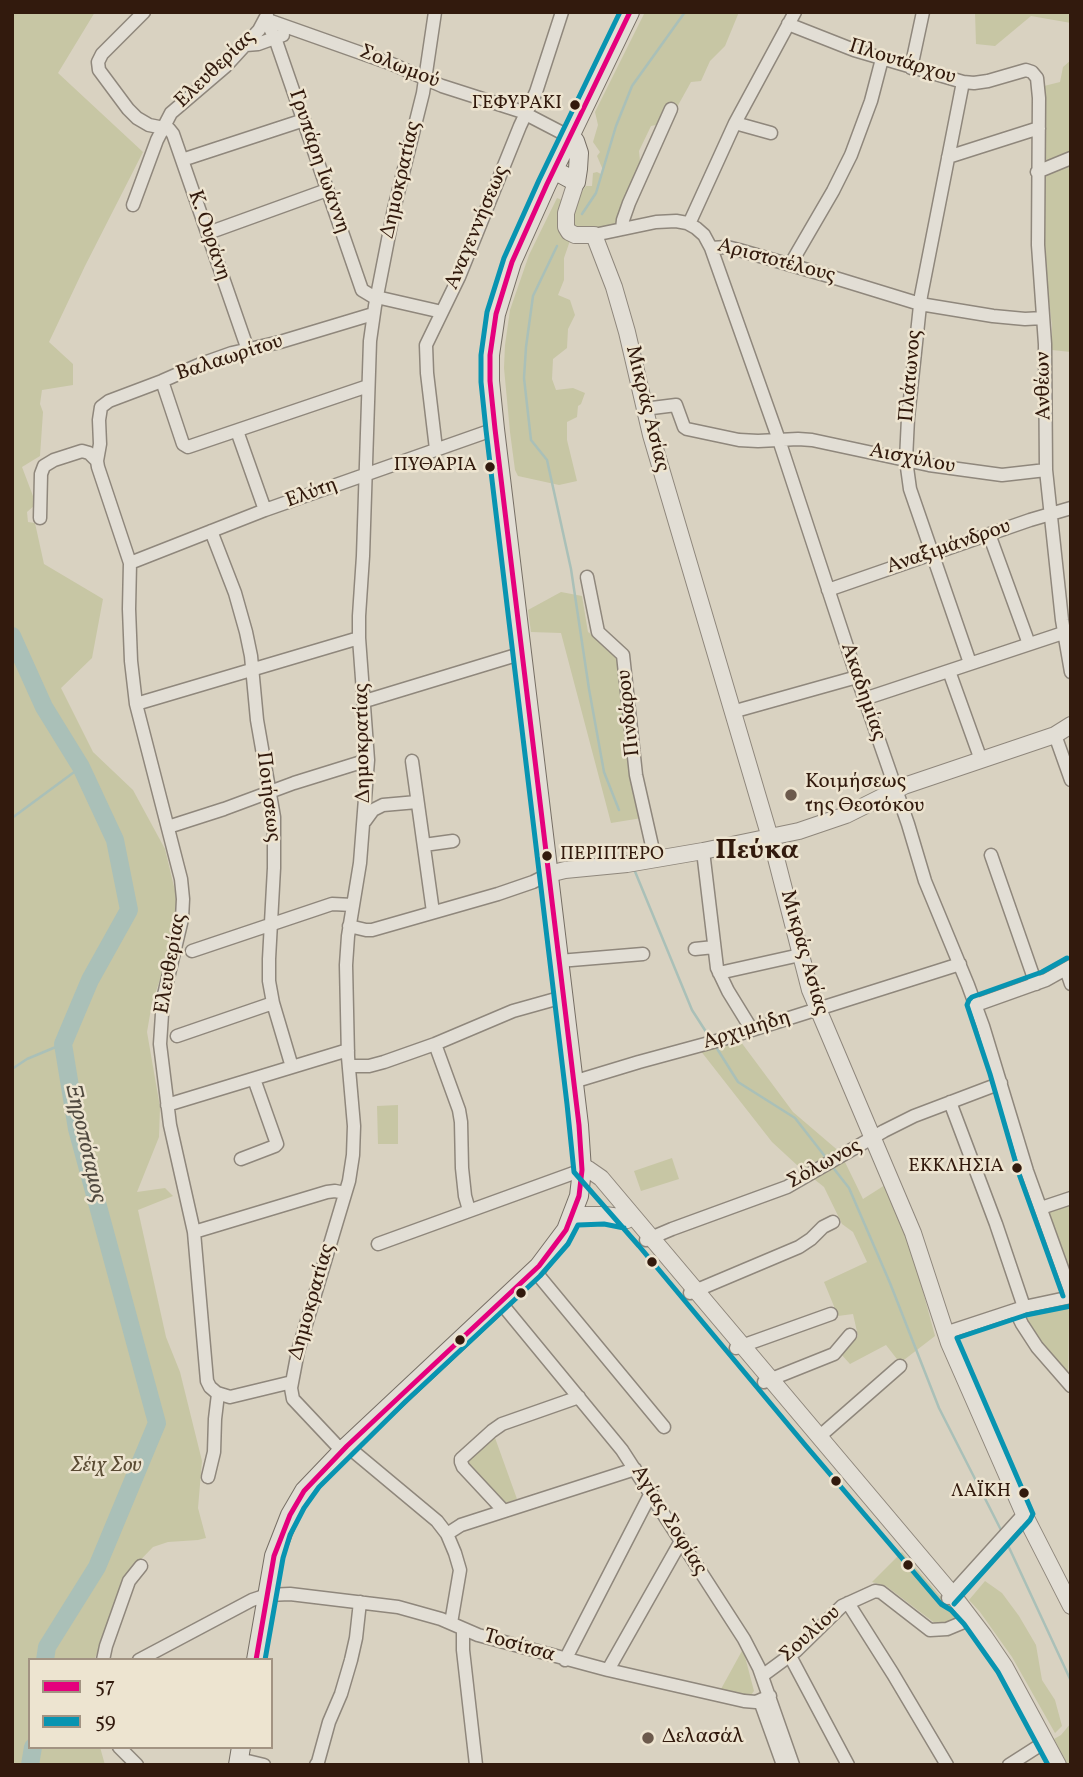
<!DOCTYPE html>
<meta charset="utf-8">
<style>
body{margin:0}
#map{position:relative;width:1083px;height:1777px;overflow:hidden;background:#d9d2c1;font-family:Vollkorn,serif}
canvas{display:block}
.frame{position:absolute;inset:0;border:14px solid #321a0d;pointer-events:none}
.legend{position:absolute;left:28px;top:1658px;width:245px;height:91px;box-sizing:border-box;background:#ede4d0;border:2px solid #a29382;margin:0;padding:9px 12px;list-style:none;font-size:21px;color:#321a0d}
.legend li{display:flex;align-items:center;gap:14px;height:35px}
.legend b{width:35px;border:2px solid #a29382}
</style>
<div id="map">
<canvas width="1083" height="1777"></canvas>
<div class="frame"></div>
<ul class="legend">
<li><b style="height:9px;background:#e5007d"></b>57</li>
<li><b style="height:9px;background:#0894b1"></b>59</li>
</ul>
</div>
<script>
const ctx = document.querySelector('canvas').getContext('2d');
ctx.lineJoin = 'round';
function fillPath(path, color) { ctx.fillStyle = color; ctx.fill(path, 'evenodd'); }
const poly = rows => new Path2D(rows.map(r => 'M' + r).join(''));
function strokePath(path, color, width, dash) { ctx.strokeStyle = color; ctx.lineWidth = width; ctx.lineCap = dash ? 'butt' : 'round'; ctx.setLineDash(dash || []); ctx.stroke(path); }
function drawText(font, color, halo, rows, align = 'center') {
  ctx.font = font + ' Vollkorn,serif'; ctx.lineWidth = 5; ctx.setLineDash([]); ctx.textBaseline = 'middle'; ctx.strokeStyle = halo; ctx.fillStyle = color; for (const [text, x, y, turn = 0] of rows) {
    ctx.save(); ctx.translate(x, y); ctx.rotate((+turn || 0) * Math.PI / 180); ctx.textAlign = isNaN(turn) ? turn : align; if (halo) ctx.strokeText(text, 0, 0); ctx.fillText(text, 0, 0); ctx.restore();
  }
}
fillPath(poly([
 [12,12,95,12,58,73,143,152,85,266,49,342,73,364,73,385,42,390,40,404,43,412,40,456,22,467,36,504,27,512,28,522,35,523,44,564,103,599,92,658,61,688,93,752,133,790,165,849,176,895,176,917,171,947,152,1003,147,1032,160,1107,159,1137,137,1192,165,1188,173,1196,138,1210,166,1337,180,1372,202,1461,198,1508,206,1538,198,1540,168,1542,153,1547,127,1574,108,1629,94,1660,30,1660,30,1747,100,1747,105,1765,12,1765],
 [645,12,739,12,725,46,710,61,701,81,691,82,676,109,661,124,651,126,639,151,640,161,636,174,617,226,614,228,574,229,564,258,564,280,558,295,570,300,575,315,568,329,567,348,553,359,552,379,556,390,573,388,585,393,581,404,578,406,577,417,567,422,567,440,577,481,559,485,518,476,515,470,510,432,504,368,505,345,510,310,529,255,557,198,575,205,581,192,586,186,592,186,593,173,597,172,601,174,603,170,597,156,600,152,593,142,598,125,595,112],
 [975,12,1071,12,1071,23,1031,16,995,46,976,44],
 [1071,60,1071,352,1052,350,1052,326,1044,259,1044,205,1045,117,1044,86,1060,82,1063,67],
 [561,592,582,596,588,632,621,655,642,818,611,823,561,633,531,632,528,610],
 [738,1038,793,1112,841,1153,825,1162,806,1168,798,1166,772,1142,700,1050],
 [398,1105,398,1144,378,1144,377,1106],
 [672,1158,679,1179,641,1191,634,1171],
 [844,1160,863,1199,885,1185,899,1218,918,1273,935,1336,900,1363,886,1345,850,1364,840,1353,858,1336,853,1314,838,1316,824,1282,867,1262,853,1232,842,1224,824,1187,814,1179],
 [1071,1204,1071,1272,1069,1272,1049,1211],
 [1063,1304,1068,1306,1069,1311,1068,1377,1051,1361,1023,1316,1026,1312],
 [494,1435,517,1499,503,1504,464,1461],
 [902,1552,939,1595,962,1618,944,1624,936,1624,886,1586,872,1582],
 [985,1581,1002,1593,1019,1616,1036,1645,1042,1680,1055,1700,1062,1726,1055,1733,1012,1657,980,1612,969,1600],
 [743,1649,754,1691,751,1695,748,1696,721,1689],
 [1071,1723,1071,1765,1068,1765,1054,1739,1061,1735]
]), '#c7c6a4');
strokePath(poly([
 [582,214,596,193,616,126,632,86,685,12],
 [557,246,533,296,526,347,524,378,531,440,547,460,571,569,589,689,604,772,619,810],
 [12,818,81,767],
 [634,869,692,1010,710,1038],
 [716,1047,738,1082,795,1118,827,1159],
 [12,1069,27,1059,63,1044],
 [831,1165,849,1188,890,1283,939,1408,1002,1532],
 [1006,1541,1071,1681]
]), '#aac0b8', 2.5);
strokePath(poly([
 [12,636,44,707,81,767,115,840,129,910,90,980,63,1044,77,1129,157,1423,97,1567,47,1647,45,1660],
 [30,1765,33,1747]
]), '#aac0b8', 18);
const minor = poly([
 [144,12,102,54,98,62,99,70,128,109,137,118,149,125,169,129,173,134,248,350],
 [265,19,275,38,362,290,372,296,442,312],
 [265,19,392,64,442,86,520,111,570,137],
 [788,24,854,50,963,82,974,83,988,81,1026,70,1032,72,1037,78,1039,98,1038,245,1045,344,1046,470,1062,620,1071,672],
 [246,45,258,44,283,35],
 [911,68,923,12],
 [963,82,921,296,908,418,906,460,910,489,970,663],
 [735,123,771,133],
 [948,157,1039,128],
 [182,160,304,120],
 [1037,172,1071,158],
 [133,205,157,140,171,113,226,66,259,30,267,15],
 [689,224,735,123,795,12],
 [622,229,623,220,629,203,671,109],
 [208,233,327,190],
 [594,235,656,222,676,221,687,223,696,228,704,235,711,248,779,440,857,677,908,824,925,881,968,985,983,1026,1027,1171,1071,1293],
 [711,248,727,247,739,250,832,277,920,304,993,316,1025,319,1043,318],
 [790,265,833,191,851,155,871,101,882,59],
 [162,381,183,444,188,447,368,386],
 [644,409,676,405,684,427,687,429,739,440,758,441,798,439,812,440,929,465,1002,475,1046,470],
 [237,431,265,510],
 [436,449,427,373,426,345,459,277,520,126,536,92,562,12],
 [40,518,41,474,44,466,54,460,82,451,89,453,97,461],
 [211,531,235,593,246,632,251,656,257,720,274,817,274,868,269,959,269,981,273,1003,292,1067],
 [989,534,1029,644],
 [130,563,265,510,495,429],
 [587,577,598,632,623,655,636,775,655,859],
 [828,590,1030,520,1071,508],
 [949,671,981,760],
 [864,699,1063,633],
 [365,701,523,653],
 [136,704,359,638],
 [732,712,857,677],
 [1055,735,1071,780],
 [412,761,433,912],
 [365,821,373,810,383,805,417,802],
 [168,827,224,809,294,783,368,760],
 [424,845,453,841],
 [703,851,717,968,728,991,752,1030],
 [991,855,1036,984],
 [349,926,366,930,372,930,498,894,533,882,549,874],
 [695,949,714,947],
 [192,951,332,904,353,905],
 [559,961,643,954],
 [1066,969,1071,984],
 [719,973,800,955],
 [976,1005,1046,980,1071,966],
 [177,1036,273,1003],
 [435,1044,459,1110,461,1122,462,1168,465,1196,469,1210],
 [349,1066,369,1066,384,1062,435,1044,513,1011,563,997],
 [573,1082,639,1062,720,1040,960,964],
 [950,1102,996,1224,1024,1307],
 [167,1105,348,1050],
 [241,1159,275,1146,277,1144,254,1079],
 [1041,1208,1071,1198],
 [194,1232,327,1192,335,1191,345,1193],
 [646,1240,672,1229,787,1187,884,1131,914,1116,1001,1083],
 [378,1244,582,1170],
 [534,1270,664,1427],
 [690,1293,799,1247,811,1239,823,1227,833,1222],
 [501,1303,622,1450,744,1639,759,1668,793,1765],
 [1015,1310,1022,1324,1037,1347,1071,1386],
 [945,1333,1024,1307,1071,1297],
 [736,1348,831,1314],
 [292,1382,230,1397,217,1393,210,1387,207,1381,194,1232,170,1125,160,1044,163,999,182,919,183,899,181,879,136,704,131,661,129,609,130,563,98,467,97,461,100,444,99,420,101,407,109,401,162,381,201,364,232,353,280,342,373,314],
 [764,1382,834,1354,850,1335],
 [820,1436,900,1366],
 [347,1446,437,1521,447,1534,455,1553,460,1570,451,1623],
 [342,1451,293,1399,291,1388,298,1351,349,1181,353,1155,354,1126,348,1057,346,965,348,936,360,863,368,760,359,638,359,616,363,556,370,341,375,306,394,209,423,93,435,12],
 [208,1477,214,1452,215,1419,218,1394],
 [504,1511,463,1467,461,1462,461,1459,492,1431,502,1424,579,1397],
 [447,1534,461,1525,635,1469],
 [948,1598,1024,1514],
 [848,1603,893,1674,947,1765],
 [463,1630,463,1650,476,1765],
 [790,1656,848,1765],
 [103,1660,106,1646,129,1581,141,1566],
 [139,1660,252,1600,267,1595,290,1594,398,1607,441,1619,478,1635,608,1670,744,1701,756,1702,770,1696],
 [565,1660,651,1493],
 [608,1670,681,1541],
 [762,1676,796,1651,842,1606,875,1591,881,1592,930,1630,947,1629,971,1619],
 [760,1701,783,1765],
 [119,1747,137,1765],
 [239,1759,264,1765],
 [316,1765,318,1762,329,1722,341,1694,351,1660,356,1638,360,1602],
 [1009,1765,1045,1742]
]);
const tertiary = poly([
 [576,182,566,213,566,227,569,232,575,235,594,235,614,287,627,332,651,435,776,858,810,990,913,1233,949,1343,1024,1514,1071,1606],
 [549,874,565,870,627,864,703,851,799,831,846,815,904,786,1055,735,1071,725],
 [582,1170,588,1169,601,1178,952,1594,984,1636,1005,1667,1058,1765],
 [572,1217,580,1215,605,1215,620,1217,627,1220]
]);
const secondary = poly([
 [554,170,576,182,578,169,579,153,575,141,570,137],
 [256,1660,274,1556,290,1515,304,1491,347,1446,539,1266,566,1230,579,1196,582,1170,579,1125,495,429,490,381,490,355,496,314,512,262,547,184,630,12],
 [238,1765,241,1747]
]);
strokePath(minor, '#8f877c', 15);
strokePath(tertiary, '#8f877c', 18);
strokePath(secondary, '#776f65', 20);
strokePath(minor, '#e2ded5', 12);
strokePath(tertiary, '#e2ded5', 16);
strokePath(secondary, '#e2ded5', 18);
strokePath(poly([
 [256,1660,274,1556,290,1515,304,1491,347,1446,539,1266,566,1230,579,1196,582,1170,579,1125,495,429,490,381,490,355,496,314,512,262,547,184,630,12]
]), '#e5007d', 5);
strokePath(poly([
 [620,12,539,180,504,258,487,312,481,355,481,382,486,430,567,1104,574,1172,639,1246,806,1446,941,1604,951,1610,964,1624,998,1672,1048,1765],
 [1063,1296,1019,1174,990,1074,967,1005,969,1000,972,997,1042,972,1067,958],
 [954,1604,1030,1520,1033,1514,957,1338,1026,1315,1071,1306],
 [265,1660,283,1558,290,1535,304,1508,319,1487,406,1401,540,1276,568,1244,578,1225,604,1224,624,1228]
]), '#0894b1', 5);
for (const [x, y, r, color] of [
 [575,105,6,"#321a0d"],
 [490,467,6,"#321a0d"],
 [791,795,7,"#6c5a4c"],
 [547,856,6,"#321a0d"],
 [1017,1168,6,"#321a0d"],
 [652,1262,6,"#321a0d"],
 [521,1293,6,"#321a0d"],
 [460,1340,6,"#321a0d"],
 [836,1481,6,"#321a0d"],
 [1024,1493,6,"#321a0d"],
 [908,1565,6,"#321a0d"],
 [648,1738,7,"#6c5a4c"]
]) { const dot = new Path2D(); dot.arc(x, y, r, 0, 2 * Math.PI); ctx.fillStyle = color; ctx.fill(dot); strokePath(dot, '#ede4d0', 2.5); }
drawText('19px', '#321a0d', '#ede4d0', [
 ["ΓΕΦΥΡΑΚΙ",562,105],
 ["ΠΥΘΑΡΙΑ",477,467],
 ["ΠΕΡΙΠΤΕΡΟ",560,856,"left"],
 ["ΕΚΚΛΗΣΙΑ",1004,1168],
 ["ΛΑΪΚΗ",1011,1493]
], 'right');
drawText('21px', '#321a0d', '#ede4d0', [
 ["Πλουτάρχου",902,63,17],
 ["Σολωμού",399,68,22],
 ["Ελευθερίας",216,70,-44],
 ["Γρυπάρη Ιωάννη",318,162,71],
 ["Δημοκρατίας",402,180,-77],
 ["Αναγεννήσεως",478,228,-67],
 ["Κ. Ουράνη",208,236,71],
 ["Αριστοτέλους",776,262,15],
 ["Βαλαωρίτου",230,359,-18],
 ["Πλάτωνος",912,376,-85],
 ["Ανθέων",1045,386,-91],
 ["Μικράς Ασίας",646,409,76],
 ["Αισχύλου",912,460,11],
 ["Ελύτη",312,494,-20],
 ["Αναξιμάνδρου",949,548,-19],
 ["Ακαδημίας",862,692,71],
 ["Πινδάρου",630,713,-96],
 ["Δημοκρατίας",364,743,-91],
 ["Ποιήσεως",267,797,83],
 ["Μικράς Ασίας",803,953,74],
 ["Ελευθερίας",172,964,-80],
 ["Αρχιμήδη",747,1031,-17],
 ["Σόλωνος",825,1165,-29],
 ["Δημοκρατίας",313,1302,-74],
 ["Αγίας Σοφίας",668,1521,58],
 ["Σουλίου",811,1635,-42],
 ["Τοσίτσα",519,1647,16]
]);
drawText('21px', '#321a0d', '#ede4d0', [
 ["Κοιμήσεως",805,783],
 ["της Θεοτόκου",805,807],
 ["Δελασάλ",662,1738]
], 'left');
drawText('italic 21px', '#5a4b33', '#ede4d0', [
 ["Σέιχ Σου",106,1467]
]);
drawText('italic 23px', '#50493f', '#ede4d0', [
 ["Ξηροπόταμος",84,1144,77]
]);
drawText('bold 28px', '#321a0d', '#ede4d0', [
 ["Πεύκα",757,853]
]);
</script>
